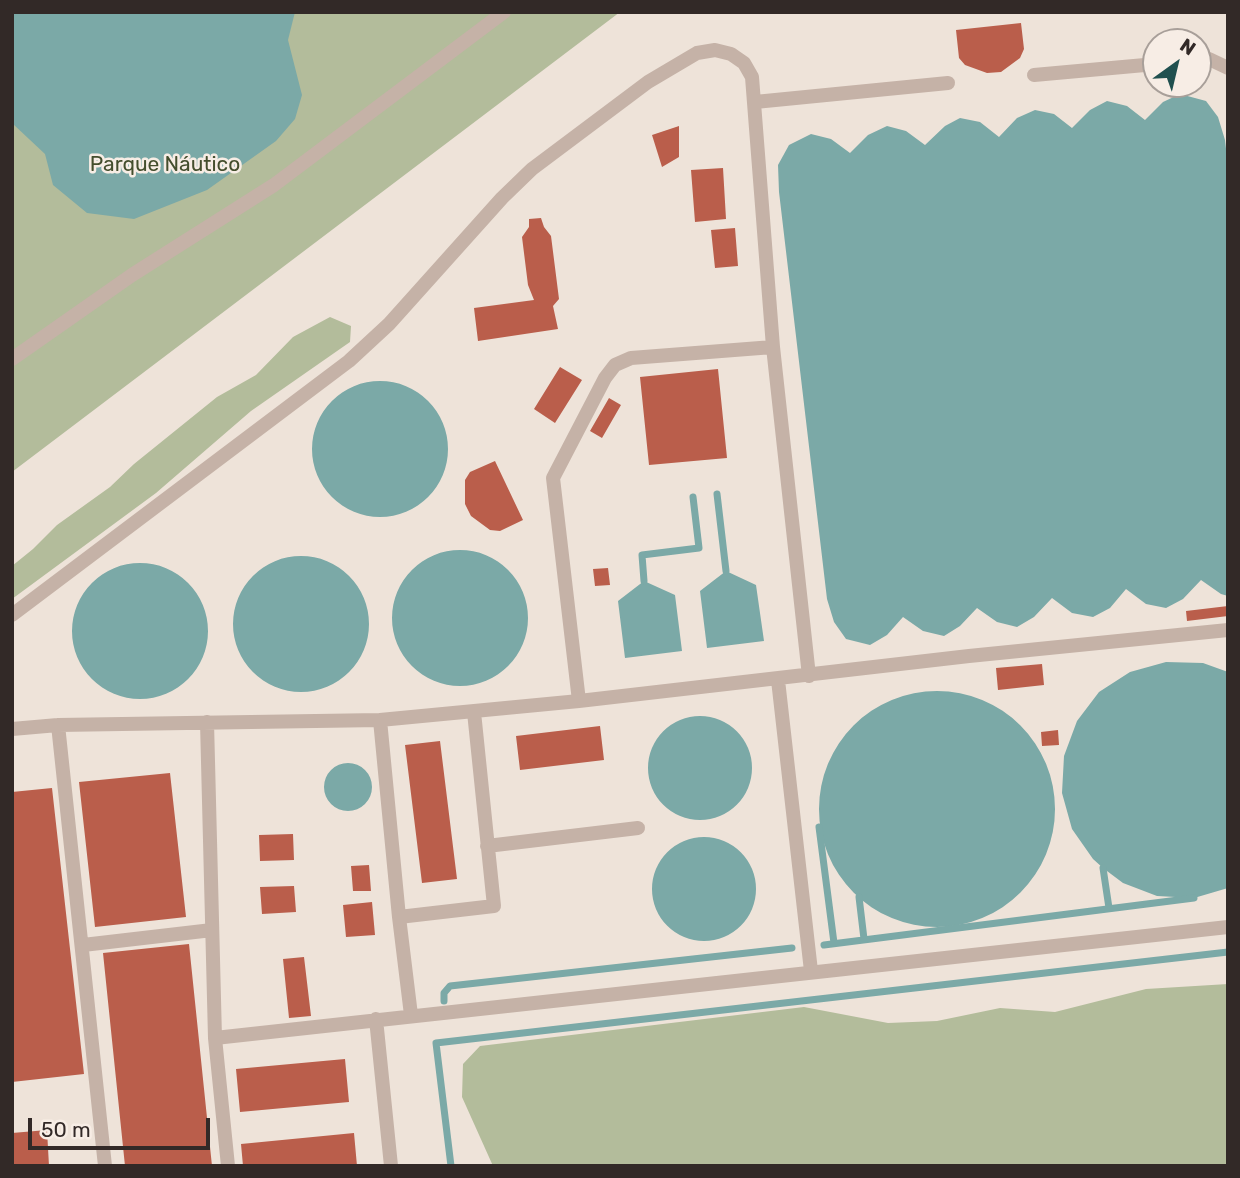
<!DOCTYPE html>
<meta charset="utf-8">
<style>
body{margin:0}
#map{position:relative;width:1240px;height:1178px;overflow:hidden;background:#eee3d9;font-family:Rubik,sans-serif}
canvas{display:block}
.frame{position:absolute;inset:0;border:14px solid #322927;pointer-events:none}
.north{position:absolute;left:1142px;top:28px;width:70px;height:70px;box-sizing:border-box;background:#f7ede5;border:2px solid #a89f99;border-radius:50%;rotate:34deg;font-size:19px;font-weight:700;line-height:28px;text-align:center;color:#322927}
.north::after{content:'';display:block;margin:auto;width:24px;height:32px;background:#20504f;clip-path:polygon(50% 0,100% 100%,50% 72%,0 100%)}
.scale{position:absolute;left:28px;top:1118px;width:182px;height:32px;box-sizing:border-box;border:4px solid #322927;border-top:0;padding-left:9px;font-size:21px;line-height:24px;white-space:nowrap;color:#322927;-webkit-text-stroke:5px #f7ede5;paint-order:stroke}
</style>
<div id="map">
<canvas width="1240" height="1178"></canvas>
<div class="frame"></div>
<div class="north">N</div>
<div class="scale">50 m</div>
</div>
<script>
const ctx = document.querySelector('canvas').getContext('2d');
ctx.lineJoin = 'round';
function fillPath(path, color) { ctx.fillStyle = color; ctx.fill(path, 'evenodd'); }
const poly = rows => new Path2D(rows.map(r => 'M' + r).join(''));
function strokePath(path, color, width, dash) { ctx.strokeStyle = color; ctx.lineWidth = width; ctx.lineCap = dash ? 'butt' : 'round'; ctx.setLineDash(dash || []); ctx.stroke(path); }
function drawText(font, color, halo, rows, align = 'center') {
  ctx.font = font + ' Rubik,sans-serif'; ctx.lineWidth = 5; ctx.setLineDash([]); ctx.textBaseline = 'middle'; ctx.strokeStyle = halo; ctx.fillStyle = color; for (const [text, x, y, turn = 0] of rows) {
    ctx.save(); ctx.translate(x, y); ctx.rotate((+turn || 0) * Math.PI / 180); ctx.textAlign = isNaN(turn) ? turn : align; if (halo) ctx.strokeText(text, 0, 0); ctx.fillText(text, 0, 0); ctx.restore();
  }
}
fillPath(poly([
 [12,12,620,12,12,472],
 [330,317,351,326,350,342,251,411,156,493,12,599,12,566,33,549,57,525,110,487,134,464,217,397,256,375,293,337],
 [1228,984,1228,1166,493,1166,462,1097,463,1064,480,1046,804,1007,888,1023,937,1021,1000,1008,1055,1012,1146,989]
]), '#b3bc9b');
fillPath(poly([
 [12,12,295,12,288,40,302,95,295,119,276,141,207,190,134,219,87,213,53,185,45,154,13,124],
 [1180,94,1206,101,1218,117,1225,140,1228,166,1228,596,1221,594,1201,580,1183,599,1166,608,1146,604,1126,589,1110,608,1093,617,1072,613,1052,598,1034,617,1017,627,997,622,977,608,960,626,944,636,923,631,903,617,887,635,870,645,846,639,834,622,827,599,779,192,778,165,789,145,811,134,831,139,850,153,868,135,887,126,906,131,925,145,945,126,960,118,980,122,999,137,1017,118,1035,110,1054,114,1072,128,1090,110,1107,101,1127,106,1145,120,1163,102],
 '312 449a68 68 0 1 1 136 0a68 68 0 1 1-136 0Z',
 '392 618a68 68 0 1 1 136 0a68 68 0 1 1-136 0Z',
 '233 624a68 68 0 1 1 136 0a68 68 0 1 1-136 0Z',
 '72 631a68 68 0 1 1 136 0a68 68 0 1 1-136 0Z',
 [726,571,756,585,764,641,707,648,700,591],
 [644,581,675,595,682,651,625,658,618,601],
 [1166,662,1203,663,1228,672,1228,888,1194,898,1157,896,1123,883,1103,868,1093,859,1072,829,1062,793,1064,756,1077,721,1099,692,1130,672],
 '819 809a118 118 0 1 1 236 0a118 118 0 1 1-236 0Z',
 '648 768a52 52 0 1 1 104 0a52 52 0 1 1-104 0Z',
 '324 787a24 24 0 1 1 48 0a24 24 0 1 1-48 0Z',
 '652 889a52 52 0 1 1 104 0a52 52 0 1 1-104 0Z'
]), '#7ba9a7');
strokePath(poly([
 [717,494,726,571],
 [644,581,642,555,699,548,693,497],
 [819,827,834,943],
 [1103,868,1109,908],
 [859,897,864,939],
 [824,945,1194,898],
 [444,1001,444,993,450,986,792,948],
 [451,1166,436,1043,1228,952]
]), '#7ba9a7', 7);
fillPath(poly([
 [1021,23,1024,49,1020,58,1001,72,987,73,965,65,959,58,956,30],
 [679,126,679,157,662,167,652,135],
 [723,168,726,219,695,222,691,170],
 [541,218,544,227,551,236,559,299,553,306,558,329,478,341,474,308,534,300,528,285,522,237,529,227,529,219],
 [735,228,738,266,715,268,711,230],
 [560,367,582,380,555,423,534,409],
 [718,369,727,458,649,465,640,377],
 [609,398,621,405,602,438,590,431],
 [495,461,523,520,500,531,490,530,471,516,465,504,465,480,470,472],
 [608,568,610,585,595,586,593,569],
 [1228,606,1228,616,1187,621,1186,611],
 [1042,664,1044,685,998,690,996,668],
 [600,726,604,760,520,770,516,736],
 [1058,730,1059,745,1042,746,1041,732],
 [440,741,457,879,422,883,405,745],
 [170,773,186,917,95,927,79,782],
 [52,788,84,1074,12,1082,12,792],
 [293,834,294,860,260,861,259,835],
 [369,865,371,891,353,891,351,866],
 [294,886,296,912,262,914,260,887],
 [372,902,375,935,346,937,343,905],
 [189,944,212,1166,125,1166,103,953],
 [304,957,311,1016,289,1018,283,959],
 [345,1059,349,1102,240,1112,236,1069],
 [47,1130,49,1166,12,1166,12,1133],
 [354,1133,357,1166,243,1166,241,1144]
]), '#ba5e4b');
strokePath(poly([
 [1198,60,1209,59,1228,68],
 [1034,75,1156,64],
 [755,102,948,83],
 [12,359,132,275,274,185,504,12],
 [12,615,349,361,389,324,502,198,532,169,648,82,697,53,715,50,731,54,744,63,752,77,773,347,809,676],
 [778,680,811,971],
 [579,701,553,478,605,378,615,365,631,358,773,347],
 [380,720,399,917,411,1015],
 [207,722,215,1038,228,1166],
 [58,725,105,1166],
 [12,729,58,725,380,720,579,701,969,656,1228,630],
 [487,846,638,828],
 [399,917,494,906,474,712],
 [83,945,212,930],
 [376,1019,391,1166],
 [215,1038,1228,927]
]), '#c5b2a7', 14);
drawText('21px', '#444e2d', '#f7ede5', [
 ["Parque Náutico",165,165]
]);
</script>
